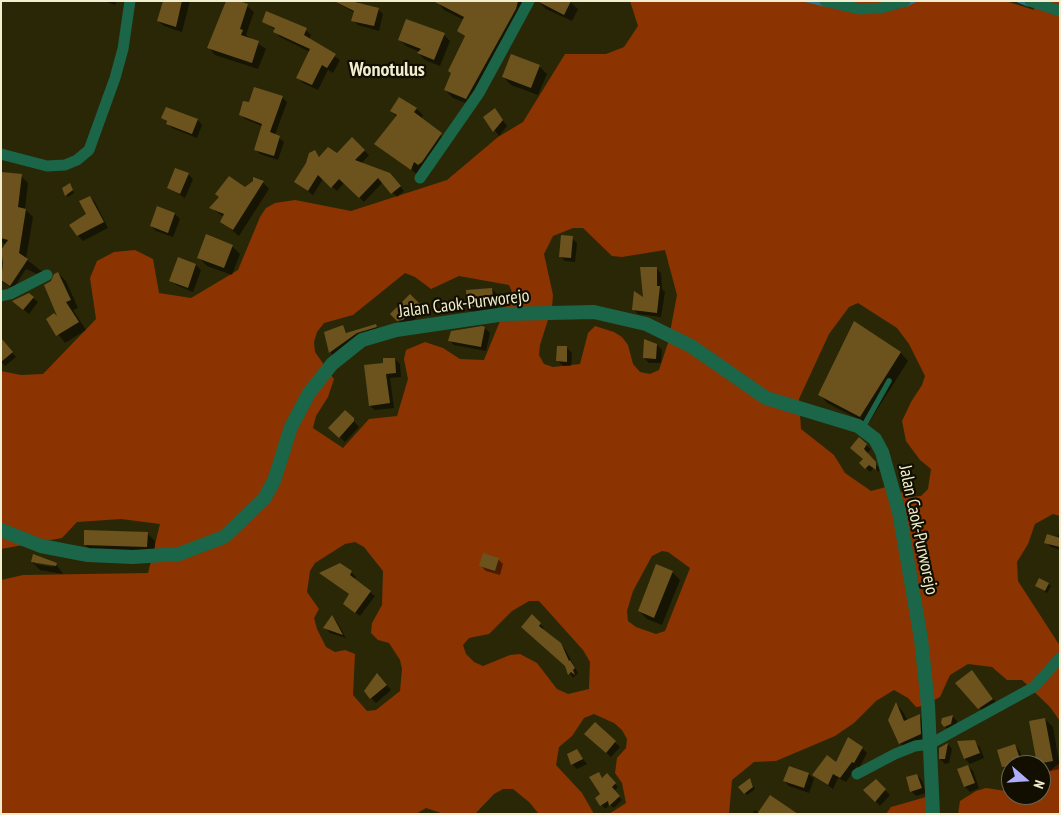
<!DOCTYPE html>
<style>
body{margin:0}
#map{position:relative;width:1061px;height:815px;overflow:hidden;background:#2a2707;font-family:"PT Sans Narrow",sans-serif}
canvas{display:block}
.frame{position:absolute;inset:0;border:2px solid #f0eecf;pointer-events:none}
.north{position:absolute;left:1001px;top:755px;width:50px;height:50px;box-sizing:border-box;background:#120f00;border:1px solid #6b6853;border-radius:50%;rotate:109deg;font-size:14px;font-weight:700;line-height:20px;text-align:center;color:#f0eecf}
.north::after{content:'';display:block;margin:auto;width:18px;height:22px;background:#aeaefb;clip-path:polygon(50% 0,100% 100%,50% 72%,0 100%)}
</style>
<div id="map">
<canvas width="1061" height="815"></canvas>
<div class="frame"></div>
<div class="north">N</div>
</div>
<script>
const ctx = document.querySelector('canvas').getContext('2d');
ctx.lineJoin = 'round';
function fillPath(path, color) { ctx.fillStyle = color; ctx.fill(path, 'evenodd'); }
const poly = rows => new Path2D(rows.map(r => 'M' + r).join(''));
function strokePath(path, color, width, dash) { ctx.strokeStyle = color; ctx.lineWidth = width; ctx.lineCap = dash ? 'butt' : 'round'; ctx.setLineDash(dash || []); ctx.stroke(path); }
function drawText(font, color, halo, rows, align = 'center') {
  ctx.font = font + ' "PT Sans Narrow",sans-serif'; ctx.lineWidth = 4.5; ctx.setLineDash([]); ctx.textBaseline = 'middle'; ctx.strokeStyle = halo; ctx.fillStyle = color; for (const [text, x, y, turn = 0] of rows) {
    ctx.save(); ctx.translate(x, y); ctx.rotate((+turn || 0) * Math.PI / 180); ctx.textAlign = isNaN(turn) ? turn : align; if (halo) ctx.strokeText(text, 0, 0); ctx.fillText(text, 0, 0); ctx.restore();
  }
}
fillPath(poly([
 [630,1,1006,1,1034,10,1034,1,1060,1,1060,516,1053,514,1035,524,1028,544,1017,562,1018,581,1060,646,1060,721,1050,707,1022,680,1007,680,992,667,968,664,950,675,940,697,923,706,916,707,908,698,894,690,876,701,854,723,835,736,776,761,754,762,732,780,729,814,609,814,626,803,622,783,615,773,617,758,626,748,627,739,622,730,614,723,594,714,584,718,572,736,559,747,556,765,582,793,594,814,539,814,529,802,513,789,503,789,494,794,475,814,444,814,426,808,416,814,1,814,1,580,23,575,148,573,160,524,121,519,77,522,62,538,1,549,1,371,21,375,43,374,96,319,90,278,97,261,114,252,135,250,153,259,159,293,191,298,238,270,260,217,266,208,275,203,295,200,351,211,447,180,498,137,523,122,565,54,606,54,624,47,638,26],
 [573,228,583,228,612,256,622,257,665,250,677,295,668,343,659,370,650,374,640,372,633,364,628,345,622,337,614,332,595,326,588,333,580,364,553,367,544,364,539,355,540,345,552,307,553,295,544,254,553,236],
 [405,273,415,277,431,289,459,276,509,285,512,292,484,360,460,359,443,348,425,342,406,350,404,359,408,379,397,416,369,419,343,448,313,428,316,416,328,397,334,379,315,352,314,342,317,332,324,323,353,315],
 [858,303,897,328,909,344,925,376,922,385,911,402,902,421,906,441,920,460,931,469,928,489,921,496,911,497,890,486,871,491,845,473,834,455,801,429,799,399,829,334,849,307],
 [355,542,364,547,383,571,382,605,372,623,371,633,378,640,389,643,400,660,402,669,400,691,376,710,367,711,353,695,355,654,345,650,335,652,326,647,317,629,314,618,319,609,307,592,310,571,315,563,345,544],
 [662,551,668,552,690,568,665,631,656,634,636,627,628,621,627,611,633,591,652,556],
 [529,601,539,601,583,650,590,662,589,689,568,694,557,689,537,663,520,654,510,655,483,666,474,662,466,654,463,645,469,638,489,634,512,611],
 [1060,763,1060,814,958,814,960,801,976,791,986,788,1006,791,1011,789,1011,795,1041,795,1041,777],
 [926,797,928,814,886,814,891,807]
]), '#8b3401');
fillPath(poly([
 [104,1,117,1,115,5],
 [160,1,190,1,182,32,164,26,158,21,164,4],
 [221,1,235,1,247,6,254,12,246,35,266,49,258,69,215,55,209,48,227,3],
 [334,1,359,1,359,5,378,9,383,14,379,31,358,25,353,20,355,13],
 [437,1,526,1,474,106,453,98,445,90,466,38,459,31,464,20,444,10],
 [531,1,569,1,578,9,572,21,546,9,539,2],
 [264,22,306,30,311,35,309,40,340,60,333,73,328,70,318,90,303,83,298,77,310,52,280,37,275,32,276,30],
 [444,35,450,41,440,66,425,60,418,53,420,52,406,46,400,40],
 [539,66,547,74,538,95,511,85,503,77],
 [282,97,287,102,275,135,284,142,278,160,260,154,255,149,262,126,245,119,240,114,250,104],
 [417,109,423,115,421,119,447,141,418,175,376,144,397,117,391,111],
 [495,110,507,126,499,136,485,117],
 [163,118,198,120,202,125,197,138,172,128],
 [352,139,369,155,361,164,394,179,404,191,397,197,383,182,364,202,344,183,337,191,323,179,313,195,295,182,315,152,320,157,337,155],
 [1,173,21,176,28,183,25,209,33,217,26,259,45,274,44,277,26,269,13,289,1,281,1,268,5,262,1,258,1,252,6,245,1,241],
 [188,174,193,179,185,198,168,188],
 [263,182,269,189,239,236,221,221,224,217,211,208,245,189],
 [70,185,74,193,68,197,63,188],
 [90,197,95,202,108,228,83,241,78,236,87,215],
 [158,208,175,214,180,219,173,237,156,231,151,226],
 [572,238,577,243,575,262,565,261,560,256],
 [232,246,240,254,232,275,207,266,199,258],
 [179,259,196,265,201,270,193,292,176,285,171,280],
 [656,268,661,273,662,289,665,292,661,317,638,314,633,309,644,300],
 [58,273,66,281,78,308,73,310,86,330,65,343,47,319,61,320,52,282],
 [492,289,497,294,498,310,473,312,468,307],
 [410,295,424,310,409,325,403,325,391,314],
 [33,298,38,302,29,314,19,306],
 [854,323,901,353,908,361,868,424,827,403,820,395],
 [342,326,348,334,376,326,381,331,335,357,330,352],
 [485,328,490,333,486,351,454,345,449,340,452,332],
 [1,339,16,357,5,366,1,362],
 [657,345,662,350,661,363,649,363,644,358],
 [567,348,572,353,571,366,563,366,558,361],
 [395,359,400,364,401,377,390,378,394,408,375,410,370,406,384,365],
 [345,411,359,427,345,442,330,428],
 [859,439,871,449,867,454,879,468,879,472,874,468,870,472,861,463,864,460],
 [147,533,155,541,155,555,93,553,85,545],
 [1058,535,1060,535,1060,550,1051,547,1046,542,1057,538],
 [34,555,56,564,63,574,40,570,32,562],
 [35,562,51,564,54,567,35,564],
 [498,559,503,564,500,575,486,571,481,566],
 [351,572,356,577,354,580,375,596,360,616,349,608,350,595,321,573],
 [672,572,680,580,662,625,647,619,639,611],
 [1040,579,1051,586,1047,593,1036,586],
 [532,616,544,628,542,630,565,649,578,673,573,678],
 [332,617,337,622,346,638,330,633,325,628],
 [378,674,391,690,376,703,371,698],
 [977,677,997,704,984,713,957,683],
 [896,704,903,712,908,721,919,716,927,723,928,742,908,751,900,743],
 [952,716,957,721,956,729,950,732,942,723,945,717],
 [1045,719,1053,727,1060,767,1060,769,1046,772,1038,764],
 [595,724,620,747,611,757,591,739],
 [974,742,980,747,984,758,970,764,965,759],
 [948,744,952,749,949,763,945,764,940,759],
 [1015,746,1020,751,1024,765,1011,765,1011,770,1008,771,1003,766],
 [862,748,867,753,859,768,857,766,846,782,838,778,833,789,813,775],
 [577,751,587,764,577,769,572,764],
 [968,766,973,771,979,788,970,792,965,787],
 [598,773,603,779,610,778,618,787,614,791,622,800,614,808,610,805,605,809,597,798,602,794],
 [809,774,814,779,809,793,789,786,784,781],
 [917,775,922,780,926,793,916,796,911,791],
 [750,779,755,789,747,795,740,787],
 [876,781,890,795,880,806,865,790],
 [755,810,759,813,795,814,752,814]
]), '#0007');
strokePath(poly([
 [807,1,825,5],
 [1018,1,1028,5],
 [907,5,915,1]
]), '#2b7289', 3);
fillPath(poly([
 [163,1,182,1,176,27,157,21],
 [226,1,239,1,248,4,240,29,243,30,241,35,259,41,252,63,207,48],
 [334,1,351,1,379,8,374,26,351,21,354,11],
 [433,1,518,1,516,9,466,99,444,90,451,73,448,71,465,36,457,31,464,17],
 [537,1,571,1,564,15],
 [266,11,307,28,304,35,336,54,327,68,322,65,312,85,296,78,310,49,273,32,275,28,262,22],
 [406,19,445,33,434,60,417,53,421,49,398,40],
 [511,54,540,65,531,88,502,77],
 [254,87,283,96,270,132,280,136,274,156,254,150,262,124,239,115,243,101,249,102],
 [399,97,417,108,414,112,442,133,422,162,418,165,414,162,411,170,374,144,397,115,390,111],
 [166,107,198,119,192,134,166,124,167,121,161,118],
 [495,108,503,120,493,132,483,117],
 [352,137,365,150,355,160,390,173,401,186,391,194,378,178,359,198,339,179,331,188,318,175,308,191,294,182,306,163,309,153,315,150,319,157,328,147,337,153],
 [175,168,189,173,180,194,167,188],
 [1,172,22,174,18,207,26,209,19,253,28,259,10,286,1,280,3,263,1,250,8,240,1,238],
 [229,176,245,187,253,181,253,177,264,181,233,230,220,222,224,214,209,208,219,197,215,194],
 [70,183,73,190,65,196,62,188],
 [90,196,104,222,77,236,69,225,86,214,79,201],
 [157,206,175,213,168,233,150,226],
 [206,234,233,245,224,268,197,258],
 [561,235,573,236,571,258,559,257],
 [178,257,196,264,188,288,169,281],
 [640,267,657,267,657,286,660,286,657,313,632,310,634,291,643,297],
 [58,272,71,300,66,302,79,322,56,336,46,319,54,313,57,316,44,285,51,281,54,274],
 [492,288,494,305,467,307,466,290],
 [29,293,34,297,23,310,12,301],
 [410,294,420,304,403,320,397,321,390,314],
 [854,321,901,352,860,417,818,395],
 [376,324,377,327,357,333,329,353,324,332,343,325,346,333],
 [482,326,485,327,481,347,448,341,451,331],
 [1,338,13,352,1,362],
 [644,339,657,344,656,359,643,358],
 [557,346,567,346,567,362,556,361],
 [383,358,395,358,396,373,386,374,390,403,369,406,364,365,383,363],
 [345,410,354,418,354,421,339,438,328,428],
 [859,437,867,444,864,449,876,462,876,470,869,465,865,469,859,463,863,459,850,448],
 [84,530,148,532,147,547,84,545],
 [1047,534,1060,538,1060,547,1044,543],
 [483,553,499,558,495,571,479,566],
 [33,554,57,563,56,566,31,562],
 [340,563,352,571,350,575,371,591,355,613,343,604,349,594,319,573],
 [656,564,673,571,654,618,638,611],
 [1039,578,1049,583,1045,591,1035,586],
 [532,614,541,623,539,626,561,643,569,661,570,660,575,668,573,670,575,675,571,672,568,675,565,666,521,627],
 [332,615,336,622,343,635,323,628],
 [972,670,993,699,978,709,955,683],
 [377,673,387,685,370,699,364,691],
 [896,702,904,721,920,714,921,734,899,744,888,720],
 [953,715,951,724,944,727,941,723,942,718],
 [1045,718,1053,761,1037,764,1029,721],
 [595,722,616,741,606,753,584,734],
 [848,737,863,747,854,763,852,762,840,778,833,774,828,785,812,775,827,755,836,762],
 [975,740,980,753,964,759,957,741],
 [948,743,945,759,939,759,939,748],
 [1015,744,1022,765,1002,767,997,750],
 [577,749,583,759,571,765,567,754],
 [968,765,975,783,964,787,957,769],
 [789,766,809,773,804,788,783,781],
 [599,772,602,778,607,773,616,783,612,787,620,796,609,806,608,801,600,806,595,798,600,794,589,777],
 [917,774,922,788,910,792,906,777],
 [750,778,753,787,744,794,738,787],
 [876,779,886,789,875,802,863,790],
 [770,795,798,814,757,814]
]), '#6c531d');
strokePath(poly([
 [862,429,889,381]
]), '#1b6549', 5.5);
strokePath(poly([
 [825,1,859,9,881,8,905,1],
 [1030,1,1060,11],
 [1,154,47,166,65,165,77,160,89,150,115,78,123,49,130,1],
 [420,178,479,93,529,1],
 [1,296,10,294,47,275],
 [857,774,895,754,915,746,930,744,1034,687,1060,658]
]), '#1b6549', 11);
strokePath(poly([
 [1,530,41,546,88,555,133,557,179,554,224,537,264,499,274,481,291,427,309,393,332,364,362,340,396,330,505,314,594,312,646,324,691,346,766,398,858,426,875,439,882,452,899,512,921,639,928,705,933,814]
]), '#1b6549', 14);
drawText('18px', '#f0eecf', '#120f00', [
 ["Jalan Caok-Purworejo",464,304,-7],
 ["Jalan Caok-Purworejo",918,530,78]
]);
drawText('bold 20px', '#f0eecf', '#120f00', [
 ["Wonotulus",387,70]
]);
</script>
